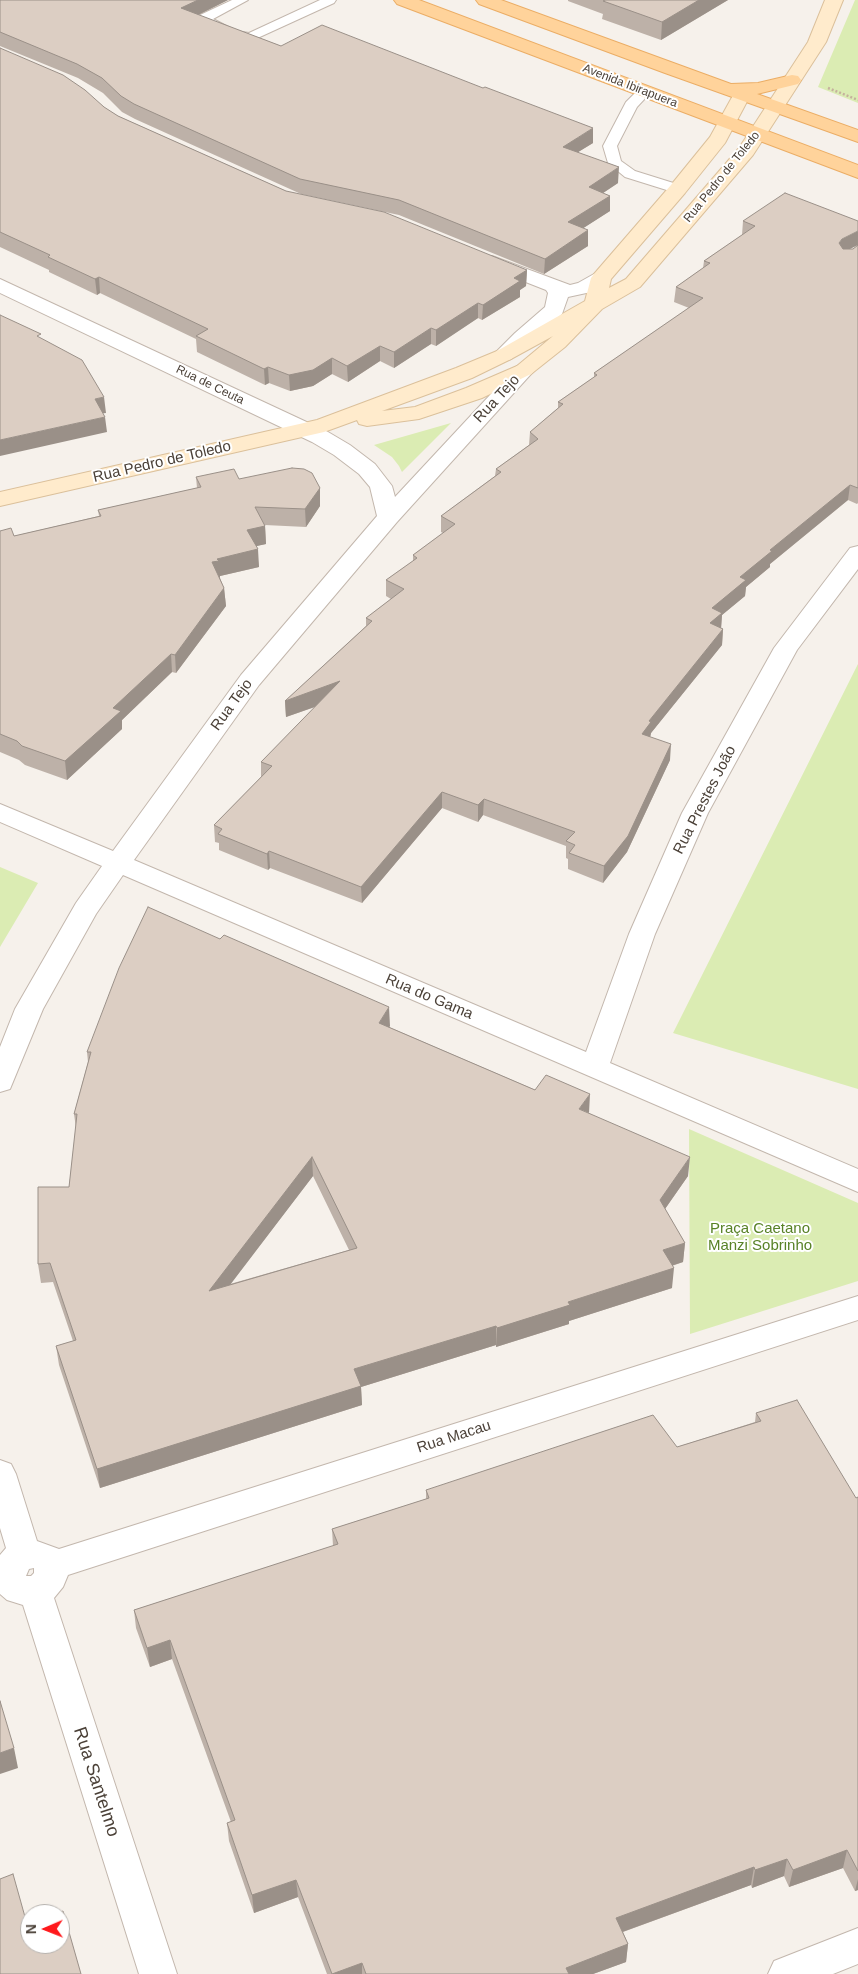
<!DOCTYPE html>
<meta charset="utf-8">
<style>
body{margin:0}
#map{position:relative;width:858px;height:1974px;overflow:hidden;background:#f6f1eb;font-family:Arial,sans-serif}
canvas{display:block}
.north{position:absolute;left:20px;top:1904px;width:50px;height:50px;box-sizing:border-box;background:#fff;border:1px solid #b7b3af;border-radius:50%;rotate:269deg;font-size:14px;font-weight:700;line-height:20px;text-align:center;color:#4b4138}
.north::after{content:'';display:block;margin:auto;width:18px;height:22px;background:#ff191c;clip-path:polygon(50% 0,100% 100%,50% 72%,0 100%)}
</style>
<div id="map">
<canvas width="858" height="1974"></canvas>
<div class="north">N</div>
</div>
<script>
const ctx = document.querySelector('canvas').getContext('2d');
ctx.lineJoin = 'round';
function fillPath(path, color) { ctx.fillStyle = color; ctx.fill(path, 'evenodd'); }
const poly = rows => new Path2D(rows.map(r => 'M' + r).join(''));
function strokePath(path, color, width, dash) { ctx.strokeStyle = color; ctx.lineWidth = width; ctx.lineCap = dash ? 'butt' : 'round'; ctx.setLineDash(dash || []); ctx.stroke(path); }
function drawText(font, color, halo, rows, align = 'center') {
  ctx.font = font + ' Arial,sans-serif'; ctx.lineWidth = 4; ctx.setLineDash([]); ctx.textBaseline = 'middle'; ctx.strokeStyle = halo; ctx.fillStyle = color; for (const [text, x, y, turn = 0] of rows) {
    ctx.save(); ctx.translate(x, y); ctx.rotate((+turn || 0) * Math.PI / 180); ctx.textAlign = isNaN(turn) ? turn : align; if (halo) ctx.strokeText(text, 0, 0); ctx.fillText(text, 0, 0); ctx.restore();
  }
}
fillPath(poly([
 [855,0,858,0,858,103,818,87],
 [451,423,402,472,399,466,392,457,374,445],
 [858,664,858,1089,673,1033],
 [0,867,38,883,0,947],
 [689,1129,858,1203,858,1281,690,1334]
]), '#dbecb3');
const lane = poly([
 [232,0,248,0,213,19,236,31,249,33,320,0,336,0,334,3,251,41,228,38,197,19,198,16,232,0],
 [645,87,652,91,637,107,617,146,621,161,635,171,683,186,685,189,683,192,673,192,625,177,608,163,603,146,626,102,640,88,645,87]
]);
const street = poly([
 [492,256,570,285,578,283,594,274,601,272,608,274,611,278,608,282,591,292,568,297,562,314,529,341,511,359,504,361,497,359,493,355,515,333,545,307,548,293,546,290,485,266,482,262,485,258,492,256],
 [0,279,328,432,350,445,375,464,392,486,395,497,517,366,524,364,531,366,535,370,531,374,397,522,259,685,134,860,586,1052,629,934,682,813,774,648,850,548,858,546,858,569,797,650,708,813,655,934,610,1063,858,1169,858,1192,123,875,96,914,43,1009,10,1089,0,1092,0,1047,15,1009,76,903,102,866,0,822,0,804,113,851,241,675,377,516,370,487,359,474,334,455,312,442,0,293,0,279],
 [858,1296,858,1320,68,1575,63,1587,54,1598,177,1974,139,1974,23,1605,7,1600,0,1594,0,1555,6,1548,0,1528,0,1460,11,1464,16,1474,37,1541,59,1549,858,1296],
 [34,1568,34,1573,31,1576,26,1576,29,1569,34,1568],
 [858,1928,858,1964,833,1974,768,1974,774,1961,858,1928]
]);
const secondary = poly([
 [825,0,843,0,826,42,753,155,640,287,602,309,565,347,531,374,482,398,419,419,367,426,359,424,357,420,324,432,0,506,0,492,317,420,456,368,497,351,585,301,591,278,594,274,671,185,710,137,736,90,742,88,748,90,751,94,725,143,685,193,611,279,609,288,626,279,739,148,808,42,825,0],
 [553,336,517,366,466,388,415,407,382,411,472,378,511,359,553,336]
]);
const primary = poly([
 [394,0,419,0,858,165,858,178,397,4,394,0],
 [476,0,501,0,731,84,758,83,792,75,798,76,801,80,798,84,757,94,858,130,858,142,665,73,479,4,476,0]
]);
strokePath(lane, '#c3b7ad', 2);
strokePath(street, '#c3b7ad', 2);
strokePath(secondary, '#dbc09b', 2);
strokePath(primary, '#ebad65', 2);
strokePath(poly([
 [828,88,858,100]
]), '#c5b19d', 2.5, [2, 2]);
fillPath(lane, '#fff');
fillPath(street, '#fff');
fillPath(secondary, '#ffebcc');
fillPath(primary, '#ffd39b');
fillPath(poly([
 [0,0,228,0,198,15,281,46,593,143,578,152,618,183,603,193,610,196,610,211,583,228,588,246,544,274,399,215,301,194,135,119,122,112,103,93,78,78,0,46],
 [568,0,728,0,661,40,602,19,603,14,568,1],
 [0,48,118,116,286,191,527,270,526,286,520,290,520,297,482,320,478,318,436,346,431,344,394,368,380,361,348,382,332,374,313,386,290,391,269,383,265,385,197,352,196,339,100,293,97,295,49,272,49,270,0,247],
 [743,221,851,249,853,249,858,245,858,503,857,504,848,500,770,564,770,567,746,587,745,596,722,615,721,628,723,629,722,645,651,733,650,737,670,760,627,852,603,883,568,869,568,859,566,858,566,846,483,815,478,822,442,808,362,903,270,868,268,870,219,850,219,843,215,842,214,825,261,777,261,762,315,707,286,717,285,701,366,626,366,618,391,599,386,596,386,580,413,561,413,555,443,533,441,532,441,516,495,476,496,469,529,445,530,432,558,408,558,402,594,377,594,373,689,308,674,302,676,287,703,268,704,261,742,235],
 [196,477,239,479,320,488,320,506,306,527,265,525,266,544,256,546,259,567,220,576,220,578,224,588,226,606,176,673,172,672,122,720,122,729,67,780,25,765,19,760,0,752,0,531,14,536,99,516,98,510,197,488],
 [390,1026,389,1027,589,1113,688,1176,665,1209,685,1243,683,1262,672,1266,672,1288,569,1321,569,1324,496,1347,496,1345,361,1387,362,1405,100,1488,59,1365,56,1346,73,1341,53,1282,41,1283,38,1264,69,1187,76,1128,74,1114,88,1062,87,1052],
 [313,1176,349,1250,230,1284],
 [756,1413,856,1498,858,1497,858,1890,855,1891,843,1868,789,1887,784,1876,752,1888,751,1885,623,1932,628,1944,626,1962,593,1974,327,1974,298,1897,254,1913,229,1841,227,1823,231,1822,172,1659,150,1667,136,1628,134,1610,333,1546,332,1529,426,1499,426,1490,677,1447,755,1422]
]), '#bdb1a8');
fillPath(poly([
 [198,0,228,0,182,23,181,8],
 [699,0,728,0,661,40,662,22],
 [593,128,593,143,562,162,563,147],
 [619,167,618,183,588,203,589,187],
 [610,196,610,211,568,238,568,222],
 [588,230,588,246,544,274,545,259],
 [858,231,858,245,840,254,839,243,842,239],
 [527,270,526,286,520,290,520,297,482,320,483,305,514,278],
 [99,277,100,293,97,295,95,279],
 [478,303,478,318,436,346,436,330],
 [431,328,431,344,394,368,394,352],
 [380,346,380,361,348,382,347,366],
 [332,358,332,374,313,386,290,391,289,375],
 [268,367,269,383,265,385,264,369],
 [104,397,106,413,97,414,95,399],
 [105,417,107,432,0,456,0,440],
 [850,485,848,500,770,564,770,567,746,587,745,596,722,615,721,629,710,623,712,608,740,577,770,550],
 [320,488,320,506,306,527,305,509],
 [265,526,266,544,248,548,247,530],
 [258,549,259,567,220,576,220,579,212,562,217,559],
 [224,588,226,606,176,673,175,655],
 [723,629,722,645,651,733,650,738,642,734,649,721],
 [171,654,172,672,122,720,122,729,67,780,65,761,113,708],
 [340,681,340,698,286,717,285,701],
 [671,744,670,760,627,852,603,883,604,866],
 [442,792,442,808,362,903,361,887],
 [484,799,483,815,478,822,478,805],
 [269,851,270,868,268,870,267,854],
 [389,1007,390,1026,379,1042,379,1023],
 [590,1094,589,1113,579,1109],
 [312,1157,313,1176,211,1310,209,1291],
 [690,1157,688,1176,658,1219,660,1200],
 [685,1243,683,1262,661,1269,663,1250],
 [674,1268,672,1288,569,1321,569,1324,496,1347,497,1328,568,1302],
 [496,1326,496,1345,361,1387,362,1405,100,1488,97,1469,354,1369],
 [170,1640,172,1659,150,1667,147,1648],
 [14,1748,18,1768,0,1774,0,1753],
 [847,1850,843,1868,789,1887,793,1870],
 [787,1859,784,1876,752,1888,755,1870],
 [754,1867,751,1885,614,1935,616,1918],
 [858,1879,858,1890,855,1891],
 [296,1880,298,1897,254,1913,252,1895],
 [628,1944,626,1962,593,1974,565,1974,566,1968],
 [362,1963,362,1974,332,1974]
]), '#9a9088');
const building = poly([
 [0,0,198,0,181,8,281,46,322,25,483,88,485,87,593,128,563,147,619,167,589,187,610,196,568,222,588,230,545,259,399,200,300,179,134,104,121,96,102,78,77,64,0,32,0,0],
 [605,0,699,0,662,22,603,1,605,0],
 [0,48,63,75,85,90,104,107,118,116,286,191,384,212,527,270,514,278,520,281,483,305,478,303,436,330,431,328,394,352,380,346,347,366,332,358,313,370,289,375,268,367,264,369,196,336,208,329,99,277,95,279,48,257,50,255,0,232,0,48],
 [785,193,858,221,858,231,842,239,839,243,843,249,853,249,858,245,858,488,850,485,770,550,772,551,740,577,746,580,712,608,722,613,710,623,723,629,649,721,651,722,642,734,671,744,628,836,604,866,569,853,575,845,566,841,575,832,484,799,478,805,442,792,361,887,269,851,267,854,218,834,222,829,214,825,272,766,261,762,340,681,285,701,372,621,366,618,404,589,386,580,417,558,413,555,455,524,441,516,501,472,496,469,538,439,530,432,563,404,558,402,597,375,594,373,703,298,676,287,710,263,704,261,755,226,743,221,785,193],
 [0,315,41,334,37,336,82,360,104,397,95,399,105,417,0,440,0,315],
 [292,468,304,469,312,473,320,488,305,509,255,507,265,526,247,530,258,549,217,559,219,561,212,562,224,588,175,655,171,654,113,708,121,711,65,761,22,746,17,741,0,734,0,531,11,528,14,536,101,516,98,510,201,487,196,477,234,469,239,479,292,468],
 [148,907,220,939,224,935,389,1007,379,1023,535,1090,546,1075,590,1094,579,1109,690,1157,660,1200,685,1243,663,1250,674,1268,568,1302,570,1305,497,1328,496,1326,354,1369,361,1386,97,1469,56,1346,76,1340,50,1263,38,1264,38,1187,69,1187,77,1114,74,1114,91,1052,87,1052,119,968,148,907],
 [312,1157,357,1248,209,1291,312,1157],
 [797,1400,856,1498,858,1497,858,1871,847,1850,793,1870,787,1859,755,1870,754,1867,616,1918,628,1944,566,1968,569,1974,366,1974,362,1963,332,1974,296,1880,252,1895,227,1823,235,1820,170,1640,147,1648,134,1610,338,1544,332,1529,429,1498,426,1490,653,1415,677,1447,761,1421,756,1413,797,1400],
 [0,1701,14,1748,0,1753,0,1701],
 [13,1874,27,1924,30,1923,30,1944,60,1944,60,1914,54,1914,63,1911,81,1974,0,1974,0,1879,13,1874]
]);
fillPath(building, '#dccec3');
strokePath(building, '#9a9088', 1);
drawText('12px', '#4b4138', '#fff', [
 ["Avenida Ibirapuera",630,86,21],
 ["Rua Pedro de Toledo",722,177,-51],
 ["Rua de Ceuta",210,385,26]
]);
drawText('15px', '#4b4138', '#fff', [
 ["Rua Tejo",497,399,-47],
 ["Rua Pedro de Toledo",162,462,-13],
 ["Rua Tejo",232,705,-54],
 ["Rua Prestes João",705,800,-63],
 ["Rua do Gama",429,997,23],
 ["Rua Macau",454,1437,-18]
]);
drawText('15px', '#588227', '#fff', [
 ["Praça Caetano",760,1229],
 ["Manzi Sobrinho",760,1246]
]);
drawText('18px', '#4b4138', '#fff', [
 ["Rua Santelmo",96,1782,72]
]);
</script>
